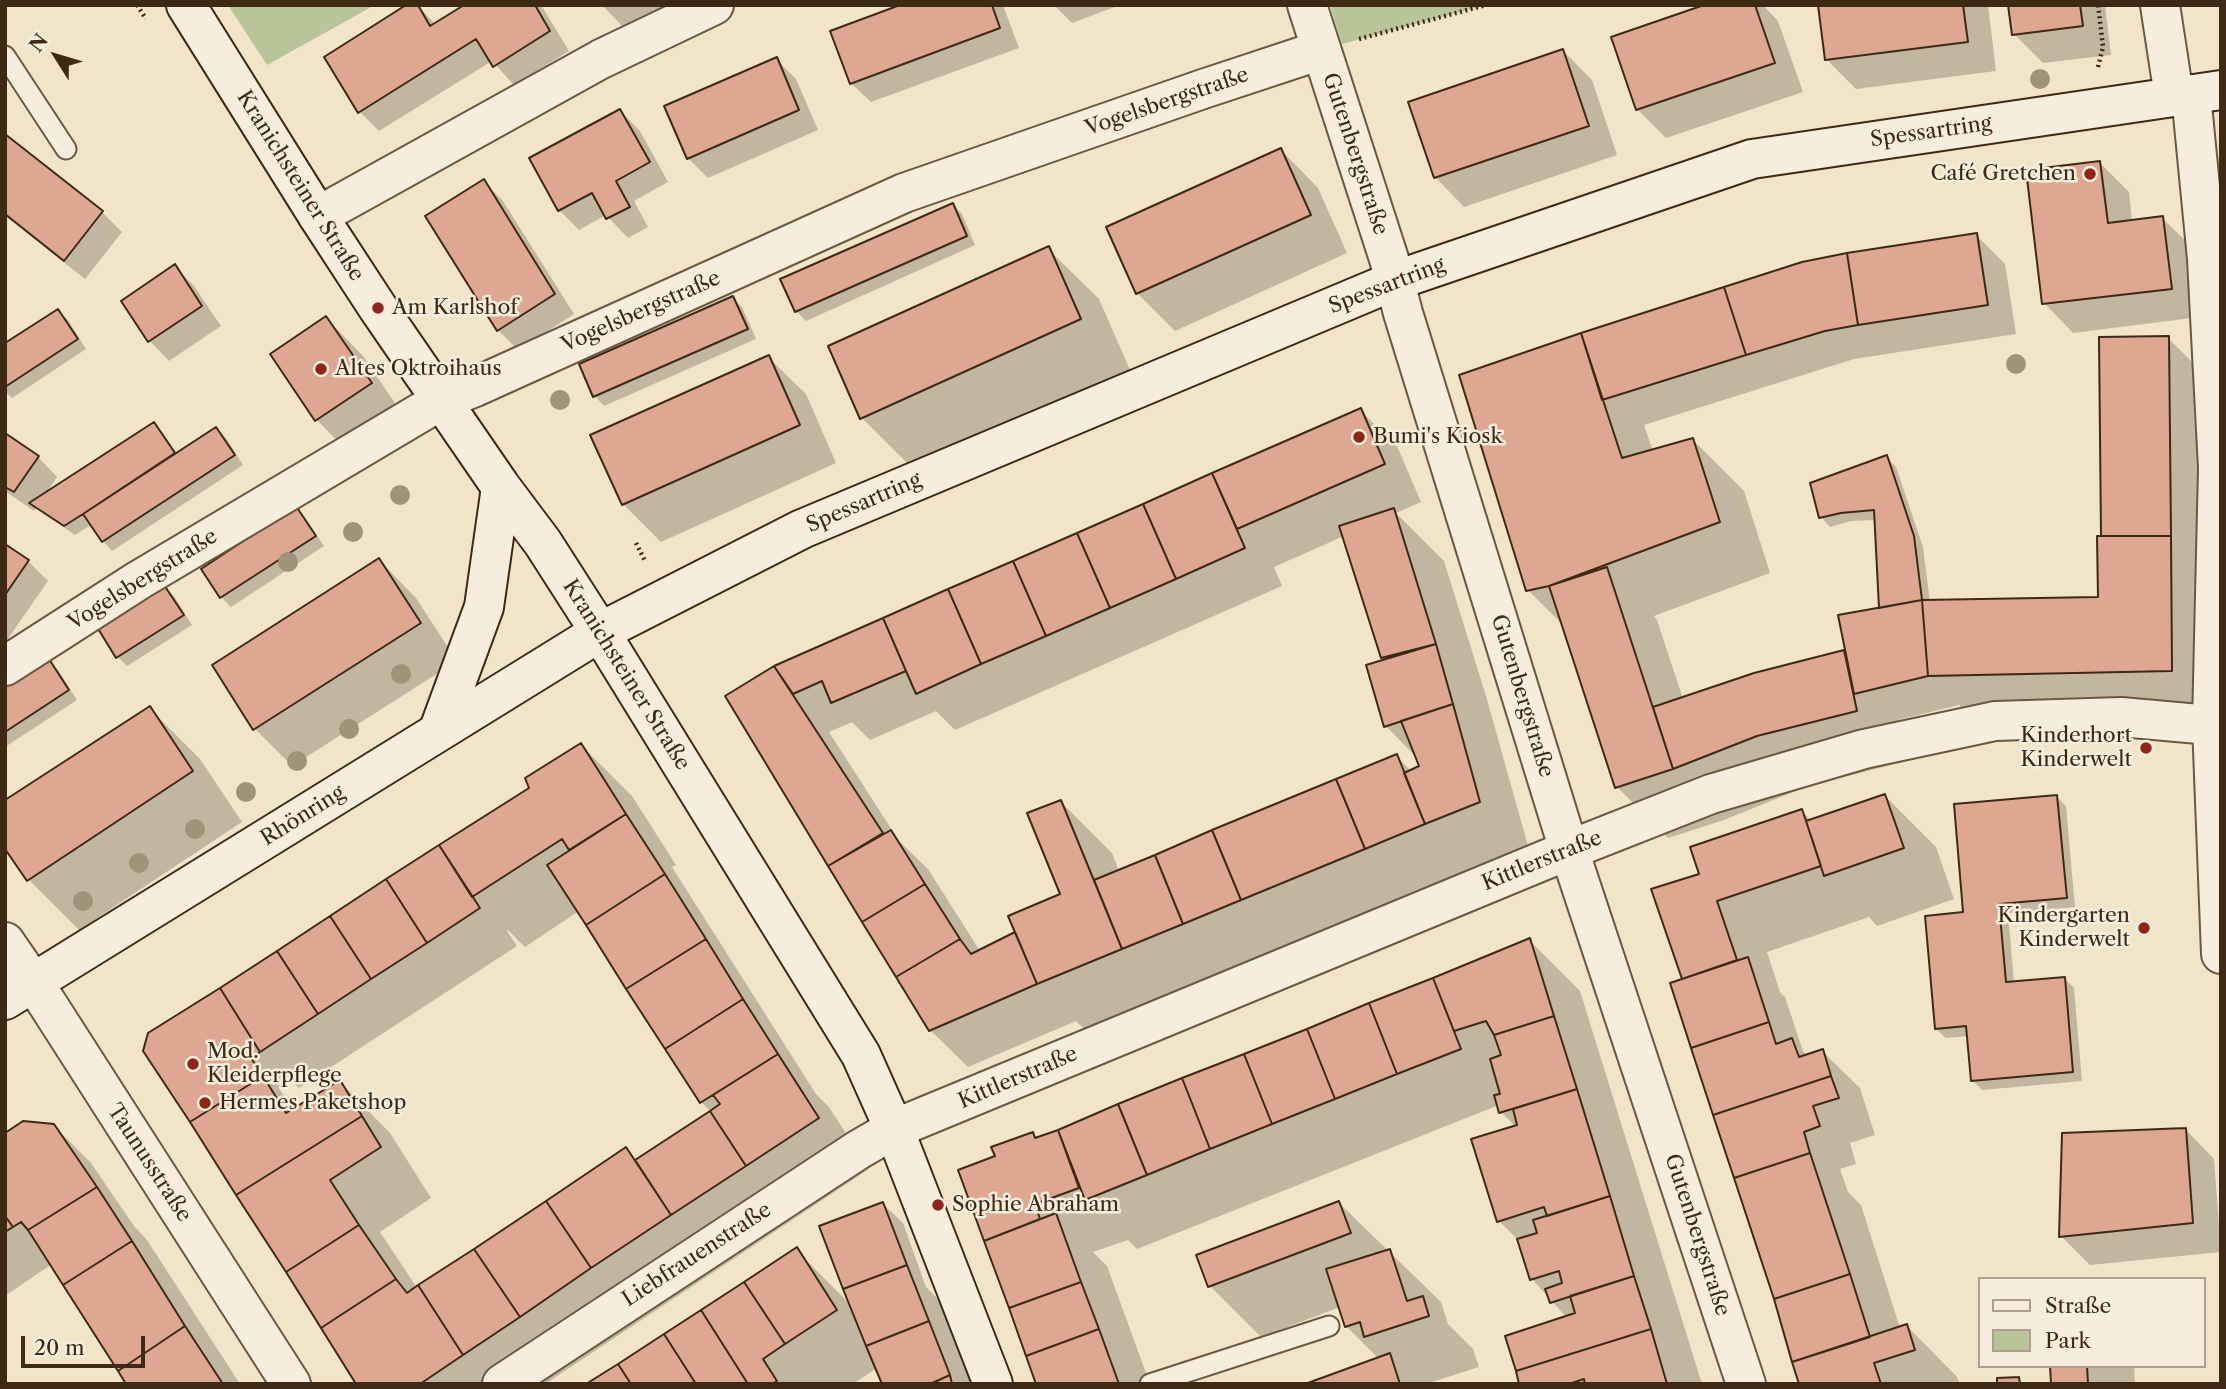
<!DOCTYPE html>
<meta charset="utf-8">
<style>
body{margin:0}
#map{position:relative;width:2226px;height:1389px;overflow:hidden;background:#f2e4c9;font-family:"Libre Caslon Text",serif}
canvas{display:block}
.frame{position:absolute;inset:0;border:7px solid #3e2914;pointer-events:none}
.legend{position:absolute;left:1978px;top:1277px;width:228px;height:91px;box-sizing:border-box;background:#f7eddc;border:2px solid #ad9f8c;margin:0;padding:9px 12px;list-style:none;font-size:21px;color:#3e2914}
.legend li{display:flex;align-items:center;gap:14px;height:35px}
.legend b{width:35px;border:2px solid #ad9f8c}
.north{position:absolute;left:21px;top:21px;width:70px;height:70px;-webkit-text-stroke:5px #f7eddc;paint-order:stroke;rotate:307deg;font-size:19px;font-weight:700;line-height:28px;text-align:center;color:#3e2914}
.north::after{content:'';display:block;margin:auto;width:24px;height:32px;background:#3e2914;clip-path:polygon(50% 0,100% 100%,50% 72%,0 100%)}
.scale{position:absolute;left:21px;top:1336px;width:124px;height:32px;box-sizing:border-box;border:4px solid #3e2914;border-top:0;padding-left:9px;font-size:21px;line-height:24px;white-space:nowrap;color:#3e2914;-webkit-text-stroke:5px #f7eddc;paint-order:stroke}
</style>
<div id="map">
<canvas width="2226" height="1389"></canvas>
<div class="frame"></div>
<ul class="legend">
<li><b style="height:9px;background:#f7eddc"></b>Straße</li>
<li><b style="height:19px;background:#b9c498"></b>Park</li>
</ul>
<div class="north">N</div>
<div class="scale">20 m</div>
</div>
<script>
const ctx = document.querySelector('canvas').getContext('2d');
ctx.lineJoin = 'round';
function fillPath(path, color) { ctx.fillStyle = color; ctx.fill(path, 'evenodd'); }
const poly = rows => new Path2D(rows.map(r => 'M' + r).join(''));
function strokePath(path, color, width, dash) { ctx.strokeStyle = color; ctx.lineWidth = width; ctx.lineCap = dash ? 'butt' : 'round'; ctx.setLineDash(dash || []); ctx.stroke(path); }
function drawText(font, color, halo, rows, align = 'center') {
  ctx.font = font + ' "Libre Caslon Text",serif'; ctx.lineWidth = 5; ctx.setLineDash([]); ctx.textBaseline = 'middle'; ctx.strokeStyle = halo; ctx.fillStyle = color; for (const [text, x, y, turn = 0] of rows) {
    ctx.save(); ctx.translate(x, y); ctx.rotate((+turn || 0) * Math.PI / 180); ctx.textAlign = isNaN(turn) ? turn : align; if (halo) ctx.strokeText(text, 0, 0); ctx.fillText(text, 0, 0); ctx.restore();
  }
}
fillPath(poly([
 [228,5,375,5,267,65],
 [1330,5,1486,5,1342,44]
]), '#b9c498');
fillPath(poly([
 [417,5,436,25,467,5,541,5,569,51,514,85,492,61,379,131,360,112],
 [602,5,667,5,622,26],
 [905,5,1003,5,1019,48,871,102,851,83],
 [1054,5,1120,5,1072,23],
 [1709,5,1763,5,1778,21,1803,92,1666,138,1637,109],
 [1820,5,1988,5,1996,71,1856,89,1827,60],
 [2010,5,2105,5,2111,55,2043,63,2014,34],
 [1563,51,1592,80,1617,155,1464,207,1435,177],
 [776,59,796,79,818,130,708,178,688,158],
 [620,111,640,131,668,182,634,201,648,227,628,238,606,215,579,230,559,210],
 [5,136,102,212,122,232,85,279,5,216],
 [1281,150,1318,188,1347,253,1175,331,1137,293],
 [2100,163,2129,192,2132,222,2162,218,2192,247,2200,317,2073,333,2044,303],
 [483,181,503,201,574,314,518,350,498,330,428,217],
 [953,205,962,214,975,245,806,321,796,311],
 [1976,235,2005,264,2016,334,1854,359,1644,425,1653,451,1693,440,1744,491,1770,573,1654,616,1657,620,1683,699,1843,651,1848,657,1883,609,1876,520,1851,521,1830,527,1821,517,1886,457,1896,467,1923,547,1930,602,2099,599,2103,538,2168,338,2219,389,2221,721,1981,727,1959,705,1898,720,1907,761,1808,786,1724,820,1668,838,1617,787,1564,626,1528,590,1461,377],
 [1048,249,1099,299,1130,370,913,469,862,418],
 [174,266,194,286,221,326,169,361,150,341],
 [733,298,742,307,756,339,604,406,595,396],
 [58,311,68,320,86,349,12,398,5,391,5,345],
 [326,318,363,356,408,422,354,458,317,420,272,354],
 [768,357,806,394,836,463,661,542,623,504],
 [1360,410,1398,448,1421,502,1396,513,1444,561,1486,696,1530,853,1089,1034,1076,1021,968,1067,930,1030,727,697,775,668],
 [1344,536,1383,659,1368,666,1386,726,1418,759,1422,767,1412,772,1396,756,1119,871,1112,853,1061,802,1063,895,1015,934,980,951,928,869,899,841,829,732,852,722,870,740,936,711,955,730,1282,586,1274,567],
 [154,424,163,433,177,454,216,429,226,438,243,465,112,551,103,541,92,524,75,535,36,508,34,511,5,491,5,435,38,457,57,477,45,495],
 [296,508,305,518,324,546,231,607,221,597,203,569],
 [5,546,28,561,48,581,5,643],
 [379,560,416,598,457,661,292,766,255,729],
 [164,587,174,596,192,625,127,666,118,657],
 [48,661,58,670,77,700,5,747,5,689],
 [149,708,200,759,242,822,79,930,28,879],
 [581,745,632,796,676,865,672,867,816,1094,829,1107,869,1169,545,1384,358,1384,145,1050,531,788],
 [579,911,701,1102,711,1112,637,1161,626,1150,417,1288,380,1232,431,1198,390,1133,340,1082,294,1110,279,1088,291,1080,299,1088,517,946,507,931,508,930,525,947],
 [1885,796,1936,847,1954,899,1877,926,1869,917,1767,952,1780,992,1785,997,1803,1051,1807,1056,1822,1051,1860,1088,1875,1135,1850,1143,1856,1164,1840,1169,1848,1192,1861,1205,1900,1328,1907,1326,1957,1377,1960,1384,1802,1384,1683,978,1701,875,1801,811,1812,821],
 [2057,797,2066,806,2075,907,2008,913,2014,983,2065,979,2074,988,2082,1081,1982,1090,1973,1081,1969,1036,1946,1038,1936,1029,1965,914],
 [1529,940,1580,991,1702,1384,1521,1384,1567,1318,1532,1279,1521,1243,1499,1221,1516,1127,1501,1112,1499,1105,1137,1249,1128,1240,1093,1252,1107,1266,1150,1384,1038,1384,960,1171,997,1157,1032,1134,1038,1139,1059,1132],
 [53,1125,91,1163,134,1226,147,1240,240,1384,129,1384,52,1264,5,1296,5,1135],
 [2185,1129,2214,1159,2221,1252,2090,1265,2061,1236],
 [1339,1203,1441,1302,1448,1324,1473,1349,1479,1367,1426,1384,1310,1384,1379,1359,1346,1326,1340,1307,1261,1337,1210,1286,1198,1256],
 [883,1204,903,1223,926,1287,957,1318,983,1384,883,1384,877,1368,853,1384,590,1384,796,1250,851,1305],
 [2052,1366,2134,1366,2135,1384,2053,1384]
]), '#0003');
const building = poly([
 [406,5,418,5,430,26,464,5,535,5,550,31,493,67,476,39,358,113,324,57,406,5],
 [900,5,992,5,1000,28,850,84,830,31,900,5],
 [1704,5,1755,5,1775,63,1636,110,1611,37,1704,5],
 [1818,5,1963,5,1968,42,1825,60,1818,5],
 [2008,5,2080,5,2083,26,2012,35,2008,5],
 [1563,49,1589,126,1434,178,1408,102,1563,49],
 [777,57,799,110,687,159,664,106,777,57],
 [620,109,650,162,616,181,630,207,606,219,592,193,558,211,529,158,620,109],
 [5,134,103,211,64,261,5,214,5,134],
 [1281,148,1311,215,1136,294,1106,227,1281,148],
 [2100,161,2108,223,2163,216,2172,289,2042,304,2026,170,2100,161],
 [484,179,555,294,497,331,425,216,484,179],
 [953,203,967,236,795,312,780,279,953,203],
 [1977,233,1988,305,1858,325,1847,253,1977,233],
 [1049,246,1081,319,860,419,828,346,1049,246],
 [1847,253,1858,325,1825,331,1746,355,1724,287,1802,262,1847,253],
 [175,264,202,306,148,342,121,301,175,264],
 [1724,287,1746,355,1602,400,1581,333,1724,287],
 [733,296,748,329,593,397,579,364,733,296],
 [58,309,78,339,5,387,5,343,58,309],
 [326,316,372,383,315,421,270,354,326,316],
 [1581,333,1622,458,1693,438,1720,522,1549,586,1526,591,1459,375,1581,333],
 [2169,336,2171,536,2101,536,2099,337,2169,336],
 [769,355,800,425,622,505,590,435,769,355],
 [1361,408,1385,464,1237,529,1212,473,1361,408],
 [154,422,175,453,83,514,64,526,29,503,154,422],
 [216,427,235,455,102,542,83,514,216,427],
 [5,433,39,456,14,492,5,487,5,433],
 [1887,455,1914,536,1922,600,1879,608,1874,510,1841,513,1819,518,1810,483,1887,455],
 [1212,473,1245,548,1176,579,1143,504,1212,473],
 [1143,504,1176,579,1110,608,1077,533,1143,504],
 [296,506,316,536,220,598,201,569,296,506],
 [1394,508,1436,644,1381,658,1339,526,1394,508],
 [1077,533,1110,608,1046,636,1013,561,1077,533],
 [2097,536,2171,536,2172,671,1928,676,1922,600,2098,597,2097,536],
 [5,544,29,560,5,595,5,544],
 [379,558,421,623,253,730,212,665,379,558],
 [1013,561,1046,636,981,664,948,589,1013,561],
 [1607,567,1673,769,1615,788,1549,586,1607,567],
 [164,585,184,615,116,658,97,627,164,585],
 [948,589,981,664,916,694,883,618,948,589],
 [1922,600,1928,676,1854,694,1838,615,1922,600],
 [883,618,906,671,831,703,822,681,793,694,774,666,883,618],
 [1436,644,1453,704,1384,727,1366,665,1436,644],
 [1844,650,1857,711,1757,736,1673,769,1653,707,1754,673,1844,650],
 [49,659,69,690,5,732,5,687,49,659],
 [774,666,883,833,828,866,725,696,774,666],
 [1453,704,1480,802,1425,824,1404,773,1419,766,1401,721,1453,704],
 [150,706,193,771,27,881,5,849,5,800,150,706],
 [581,743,626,814,569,850,562,839,472,897,439,845,529,788,525,778,581,743],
 [1397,754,1425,824,1365,849,1336,779,1397,754],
 [1336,779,1365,849,1241,900,1212,830,1336,779],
 [1885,794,1904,848,1824,876,1806,821,1885,794],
 [2057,795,2067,898,1999,904,2006,982,2065,977,2073,1072,1971,1081,1966,1026,1935,1029,1925,916,1963,912,1954,804,2057,795],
 [1061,800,1122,949,1037,984,1008,916,1060,894,1027,813,1061,800],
 [1802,809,1821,866,1717,901,1737,960,1682,979,1651,889,1699,874,1690,847,1802,809],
 [626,814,665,874,586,925,547,865,626,814],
 [891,830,925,884,862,922,828,866,891,830],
 [1212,830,1241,900,1183,924,1155,855,1212,830],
 [439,845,480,908,427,943,386,879,439,845],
 [1155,855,1183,924,1122,949,1094,880,1155,855],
 [665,874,706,939,626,989,586,925,665,874],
 [386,879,427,943,371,979,330,916,386,879],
 [925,884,960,939,896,977,862,922,925,884],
 [330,916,371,979,318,1014,277,951,330,916],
 [1015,932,1037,984,929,1031,896,977,960,939,971,954,1015,932],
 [1530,938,1554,1016,1494,1035,1486,1021,1454,1031,1433,978,1530,938],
 [706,939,743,999,665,1049,626,989,706,939],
 [277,951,318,1014,260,1052,220,988,277,951],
 [1748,957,1769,1022,1691,1048,1670,983,1748,957],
 [1433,978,1461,1049,1397,1074,1369,1003,1433,978],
 [220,988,260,1052,251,1058,263,1076,190,1122,143,1051,148,1033,220,988],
 [743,999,778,1054,700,1103,665,1049,743,999],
 [1369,1003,1397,1074,1335,1099,1307,1029,1369,1003],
 [1554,1016,1577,1089,1499,1113,1494,1095,1500,1094,1490,1059,1501,1055,1494,1035,1554,1016],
 [1769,1022,1776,1044,1792,1038,1799,1057,1823,1049,1831,1076,1713,1115,1691,1048,1769,1022],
 [1307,1029,1335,1099,1272,1124,1244,1054,1307,1029],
 [778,1054,819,1118,746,1166,710,1111,720,1104,713,1095,778,1054],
 [1244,1054,1272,1124,1210,1149,1182,1078,1244,1054],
 [263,1076,286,1113,340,1080,362,1116,236,1195,190,1122,263,1076],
 [1831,1076,1839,1098,1813,1106,1820,1126,1804,1132,1810,1153,1734,1178,1713,1115,1831,1076],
 [1182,1078,1210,1149,1147,1175,1118,1104,1182,1078],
 [1577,1089,1610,1196,1547,1216,1544,1207,1497,1222,1471,1139,1517,1125,1513,1109,1577,1089],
 [1118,1104,1147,1175,1085,1200,1058,1130,1118,1104],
 [710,1111,746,1166,671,1215,635,1160,710,1111],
 [362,1116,381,1147,330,1180,359,1225,286,1272,236,1195,362,1116],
 [23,1121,54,1124,97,1187,28,1230,21,1222,13,1227,5,1216,5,1133,23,1121],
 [2186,1128,2193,1223,2059,1237,2062,1133,2186,1128],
 [1058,1130,1079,1188,1035,1204,1040,1219,984,1241,958,1170,995,1156,991,1147,1033,1132,1035,1138,1058,1130],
 [626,1147,671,1215,591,1268,546,1201,626,1147],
 [1810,1153,1850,1274,1774,1299,1734,1178,1810,1153],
 [97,1187,132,1241,63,1285,28,1230,97,1187],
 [1610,1196,1634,1276,1550,1303,1545,1289,1562,1283,1559,1271,1530,1280,1517,1239,1537,1233,1533,1220,1610,1196],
 [546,1201,591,1268,520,1317,474,1249,546,1201],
 [1339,1201,1351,1233,1208,1287,1196,1255,1339,1201],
 [883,1202,907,1265,843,1289,819,1226,883,1202],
 [1056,1213,1081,1282,1009,1308,984,1241,1056,1213],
 [5,1216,13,1227,5,1232,5,1216],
 [359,1225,396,1279,321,1328,286,1272,359,1225],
 [132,1241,185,1326,118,1371,63,1285,132,1241],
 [797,1247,837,1310,785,1344,744,1282,797,1247],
 [474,1249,520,1317,463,1355,418,1285,474,1249],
 [1390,1249,1407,1301,1423,1296,1429,1316,1364,1337,1360,1322,1345,1327,1326,1269,1390,1249],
 [907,1265,929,1321,866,1346,843,1289,907,1265],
 [1850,1274,1870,1337,1792,1362,1774,1299,1850,1274],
 [1634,1276,1651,1329,1516,1371,1505,1336,1575,1313,1570,1296,1634,1276],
 [396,1279,407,1293,418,1285,463,1355,420,1384,356,1384,321,1328,396,1279],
 [744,1282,785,1344,763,1359,777,1381,772,1384,748,1384,701,1310,744,1282],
 [1081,1282,1099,1329,1026,1356,1009,1308,1081,1282],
 [701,1310,748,1384,696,1384,664,1334,701,1310],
 [929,1321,950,1375,930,1384,882,1384,866,1346,929,1321],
 [1907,1324,1915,1350,1874,1363,1881,1384,1799,1384,1792,1362,1907,1324],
 [185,1326,223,1384,126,1384,118,1371,185,1326],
 [1099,1329,1119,1384,1036,1384,1026,1356,1099,1329],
 [1651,1329,1667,1384,1585,1384,1584,1379,1569,1384,1519,1384,1516,1371,1651,1329],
 [664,1334,696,1384,631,1384,618,1364,664,1334],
 [1390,1353,1400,1384,1305,1384,1390,1353],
 [618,1364,631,1384,586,1384,618,1364],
 [2050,1366,2087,1366,2088,1384,2051,1384,2050,1366],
 [950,1375,952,1384,930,1384,950,1375],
 [2019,1377,2020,1384,1997,1384,1997,1378,2019,1377]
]);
fillPath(building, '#dea792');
strokePath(building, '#3e2914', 2);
const service = poly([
 [5,56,66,149],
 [1150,1384,1329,1326]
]);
const minor = poly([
 [1307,5,1389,259,1403,313,1569,850,1746,1384],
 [2160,5,2174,96],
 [2191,94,2207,259,2218,468,2212,724,2221,954],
 [318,216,601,59,714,5],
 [5,666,139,580,440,401,475,387,904,193,1203,89,1321,50],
 [5,942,45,1000,291,1384],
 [502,1384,858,1150,894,1129,1569,850,1711,794,1864,749,1995,721,2121,717,2221,726]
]);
const secondary = poly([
 [186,5,318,216,378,308,501,487,543,543,600,632,861,1055,894,1129,993,1384],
 [438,732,484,607,501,487],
 [5,1000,600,632,802,529,1394,281,1752,159,2221,90]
]);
strokePath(service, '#6b5841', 23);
strokePath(minor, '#6b5841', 42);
strokePath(secondary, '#3e2914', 42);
strokePath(poly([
 [137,5,146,19],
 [1359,39,1486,5],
 [2098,67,2103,47,2098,5],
 [636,543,645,561]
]), '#3e2914', 4.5, [2, 3.5]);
strokePath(service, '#f7eddc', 19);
strokePath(minor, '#f7eddc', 38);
strokePath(secondary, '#f7eddc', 38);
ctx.fillStyle = '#a09378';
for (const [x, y] of [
 [2040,79],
 [2016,364],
 [560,400],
 [400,495],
 [353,532],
 [288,562],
 [401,674],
 [349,729],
 [297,761],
 [246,792],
 [195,829],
 [139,863],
 [83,901]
]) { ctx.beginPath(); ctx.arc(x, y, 10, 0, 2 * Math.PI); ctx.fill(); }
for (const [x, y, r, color] of [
 [2090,174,7,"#8f2418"],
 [378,308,7,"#8f2418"],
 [321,369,7,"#8f2418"],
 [1359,437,7,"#8f2418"],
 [2146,748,7,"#8f2418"],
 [2144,928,7,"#8f2418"],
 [193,1064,7,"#8f2418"],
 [205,1103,7,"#8f2418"],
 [938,1205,7,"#8f2418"]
]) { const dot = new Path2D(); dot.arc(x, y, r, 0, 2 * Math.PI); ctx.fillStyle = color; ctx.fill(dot); strokePath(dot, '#f7eddc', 2.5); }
drawText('21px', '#3e2914', '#f7eddc', [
 ["Vogelsbergstraße",1167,102,-19],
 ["Spessartring",1931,132,-8],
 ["Gutenbergstraße",1355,154,72],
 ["Kranichsteiner Straße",300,186,58],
 ["Spessartring",1387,286,-21],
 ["Vogelsbergstraße",641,312,-24],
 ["Spessartring",864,503,-23],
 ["Vogelsbergstraße",143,580,-32],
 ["Kranichsteiner Straße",626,675,58],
 ["Gutenbergstraße",1522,696,73],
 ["Rhönring",303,816,-32],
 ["Kittlerstraße",1542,861,-22],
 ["Kittlerstraße",1018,1078,-23],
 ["Taunusstraße",149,1163,57],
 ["Gutenbergstraße",1697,1235,72],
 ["Liebfrauenstraße",697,1255,-33]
]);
drawText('21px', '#3e2914', '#f7eddc', [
 ["Café Gretchen",2076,174,"right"],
 ["Am Karlshof",392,308],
 ["Altes Oktroihaus",335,369],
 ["Bumi's Kiosk",1373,437],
 ["Kinderhort",2132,736,"right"],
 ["Kinderwelt",2132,760,"right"],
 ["Kindergarten",2130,916,"right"],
 ["Kinderwelt",2130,940,"right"],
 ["Mod.",207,1052],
 ["Kleiderpflege",207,1076],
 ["Hermes Paketshop",219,1103],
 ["Sophie Abraham",952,1205]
], 'left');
</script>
